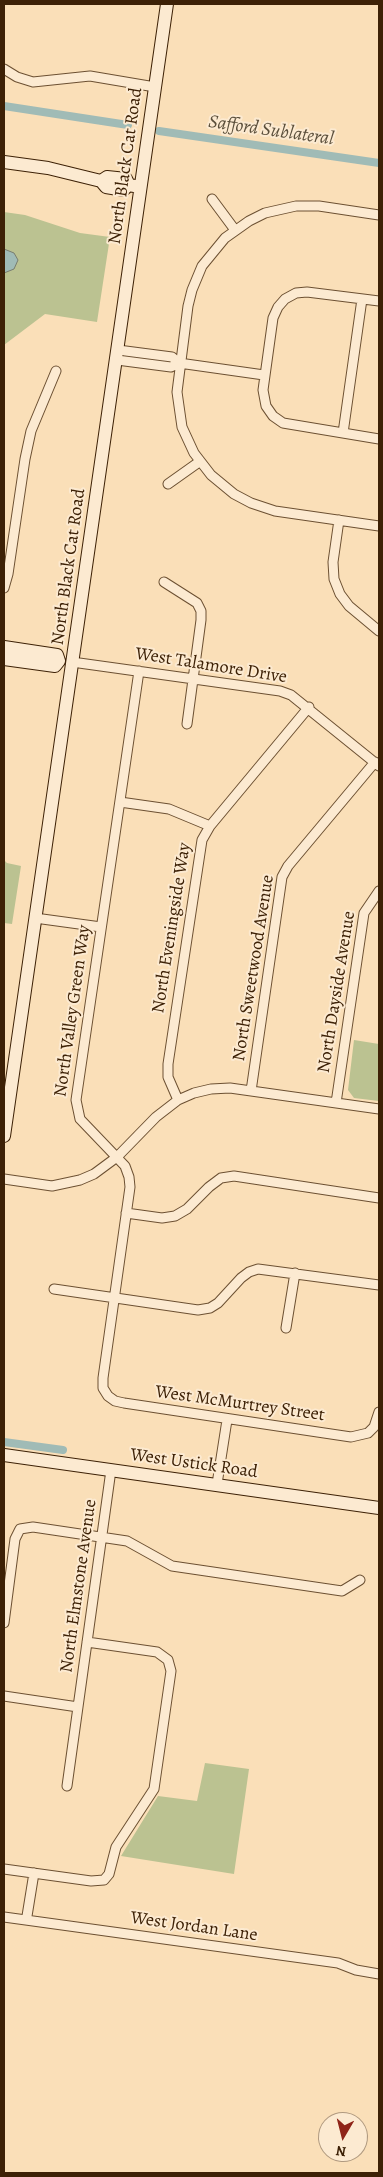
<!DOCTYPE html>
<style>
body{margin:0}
#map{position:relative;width:383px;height:2177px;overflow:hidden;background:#fadfb8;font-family:Alegreya,serif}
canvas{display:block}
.frame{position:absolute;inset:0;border:5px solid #3d2106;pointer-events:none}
.north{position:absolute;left:318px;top:2112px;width:50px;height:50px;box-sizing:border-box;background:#fcead1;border:1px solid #b09a80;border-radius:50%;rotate:188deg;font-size:14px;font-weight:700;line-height:20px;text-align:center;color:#3d2106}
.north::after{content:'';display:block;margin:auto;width:18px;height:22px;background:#8f2418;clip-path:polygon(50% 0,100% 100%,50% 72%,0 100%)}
</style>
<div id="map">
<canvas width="383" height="2177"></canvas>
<div class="frame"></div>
<div class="north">N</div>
</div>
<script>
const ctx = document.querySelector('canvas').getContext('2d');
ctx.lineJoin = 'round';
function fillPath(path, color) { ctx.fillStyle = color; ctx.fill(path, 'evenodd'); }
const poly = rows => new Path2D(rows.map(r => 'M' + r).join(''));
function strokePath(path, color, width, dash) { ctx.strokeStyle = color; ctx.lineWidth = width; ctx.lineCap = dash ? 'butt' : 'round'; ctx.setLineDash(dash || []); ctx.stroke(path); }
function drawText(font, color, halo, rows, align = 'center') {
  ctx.font = font + ' Alegreya,serif'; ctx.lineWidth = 4; ctx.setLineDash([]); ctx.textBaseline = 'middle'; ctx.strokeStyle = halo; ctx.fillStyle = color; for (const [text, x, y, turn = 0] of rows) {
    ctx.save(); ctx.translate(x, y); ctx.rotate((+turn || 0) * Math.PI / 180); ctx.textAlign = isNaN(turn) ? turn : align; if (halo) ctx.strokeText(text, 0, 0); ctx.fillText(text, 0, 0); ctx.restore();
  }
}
fillPath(poly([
 [4,212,25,215,80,233,110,237,97,322,45,314,4,345],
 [4,860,7,863,21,866,12,924,4,923],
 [354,1040,379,1044,379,1101,354,1098,348,1090],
 [205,1763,249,1769,234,1874,121,1856,158,1796,197,1801]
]), '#bbc291');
const water = poly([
 [4,249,14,253,18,260,14,269,4,273,4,249]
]);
fillPath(water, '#a0bbb6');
strokePath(water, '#787d70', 1);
strokePath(poly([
 [4,106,128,125],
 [159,131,379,163],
 [4,1442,63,1450]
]), '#a0bbb6', 8);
const street = poly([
 [4,69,17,77,33,82,90,76,155,87],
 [212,199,235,230],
 [379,215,319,206,296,206,265,213,249,221,225,238,202,266,192,290,188,306,177,392,182,427,194,453,211,475,234,494,251,503,275,511,379,526],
 [379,301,307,292,296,293,285,299,278,307,273,318,263,390,266,406,273,416,283,423,379,439],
 [118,350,172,357,179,363,264,375],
 [117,360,171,367,179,363],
 [343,433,362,299],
 [168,484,199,462],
 [339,520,333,562,334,579,340,594,349,606,379,631],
 [164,582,197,603,201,611,201,620,187,724],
 [4,588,8,574,25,459,31,431,56,371],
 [72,662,280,691,291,695,379,766],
 [139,671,76,1100,80,1119,125,1166,129,1177,130,1187,103,1378,103,1388,108,1396,115,1401,124,1403,351,1437,368,1433,374,1427,379,1412],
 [120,802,169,809,210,826],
 [35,918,101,927],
 [251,1091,282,877,288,866,375,762],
 [178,1100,168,1077,168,1064,202,840,210,826,309,707],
 [336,1103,364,913,379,891],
 [4,1179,52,1186,80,1180,94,1174,117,1157,156,1117,178,1100,194,1093,211,1089,230,1088,379,1109],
 [126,1213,162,1218,175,1216,187,1209,209,1187,221,1178,234,1176,379,1198],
 [54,1289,198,1310,210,1308,218,1303,241,1278,249,1272,258,1269,379,1285],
 [286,1328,295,1273],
 [217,1484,227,1420],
 [4,1623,15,1539,20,1529,33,1527,127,1541,172,1566,342,1591,360,1580],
 [4,1696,78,1707],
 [67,1786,111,1470],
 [4,1869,91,1881,104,1880,109,1874,116,1847,154,1789,171,1671,168,1660,157,1652,87,1642],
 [27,1916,34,1873],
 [4,1917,338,1963,356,1970,379,1974]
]);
const secondary = poly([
 [4,162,48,168,101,181],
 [129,185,126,179,107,177,101,181,106,187,118,189,123,190,129,185,140,187],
 [4,647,57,655,59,661,55,666,4,659],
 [4,1136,167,4],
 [4,1455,379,1508]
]);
strokePath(street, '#6c5032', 11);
strokePath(secondary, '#3d2106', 14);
strokePath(street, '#fcead1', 9);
strokePath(secondary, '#fcead1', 12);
drawText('18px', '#3d2106', '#fcead1', [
 ["North Black Cat Road",126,166,-82],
 ["North Black Cat Road",69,567,-82],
 ["West Talamore Drive",211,666,9],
 ["North Eveningside Way",172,928,-81],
 ["North Sweetwood Avenue",254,968,-81],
 ["North Dayside Avenue",337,992,-81],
 ["North Valley Green Way",73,1011,-82],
 ["West McMurtrey Street",240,1404,8],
 ["West Ustick Road",194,1464,8],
 ["North Elmstone Avenue",79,1586,-82],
 ["West Jordan Lane",194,1927,8]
]);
drawText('italic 19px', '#5b4f3b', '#fcead1', [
 ["Safford Sublateral",271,131,8]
]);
</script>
